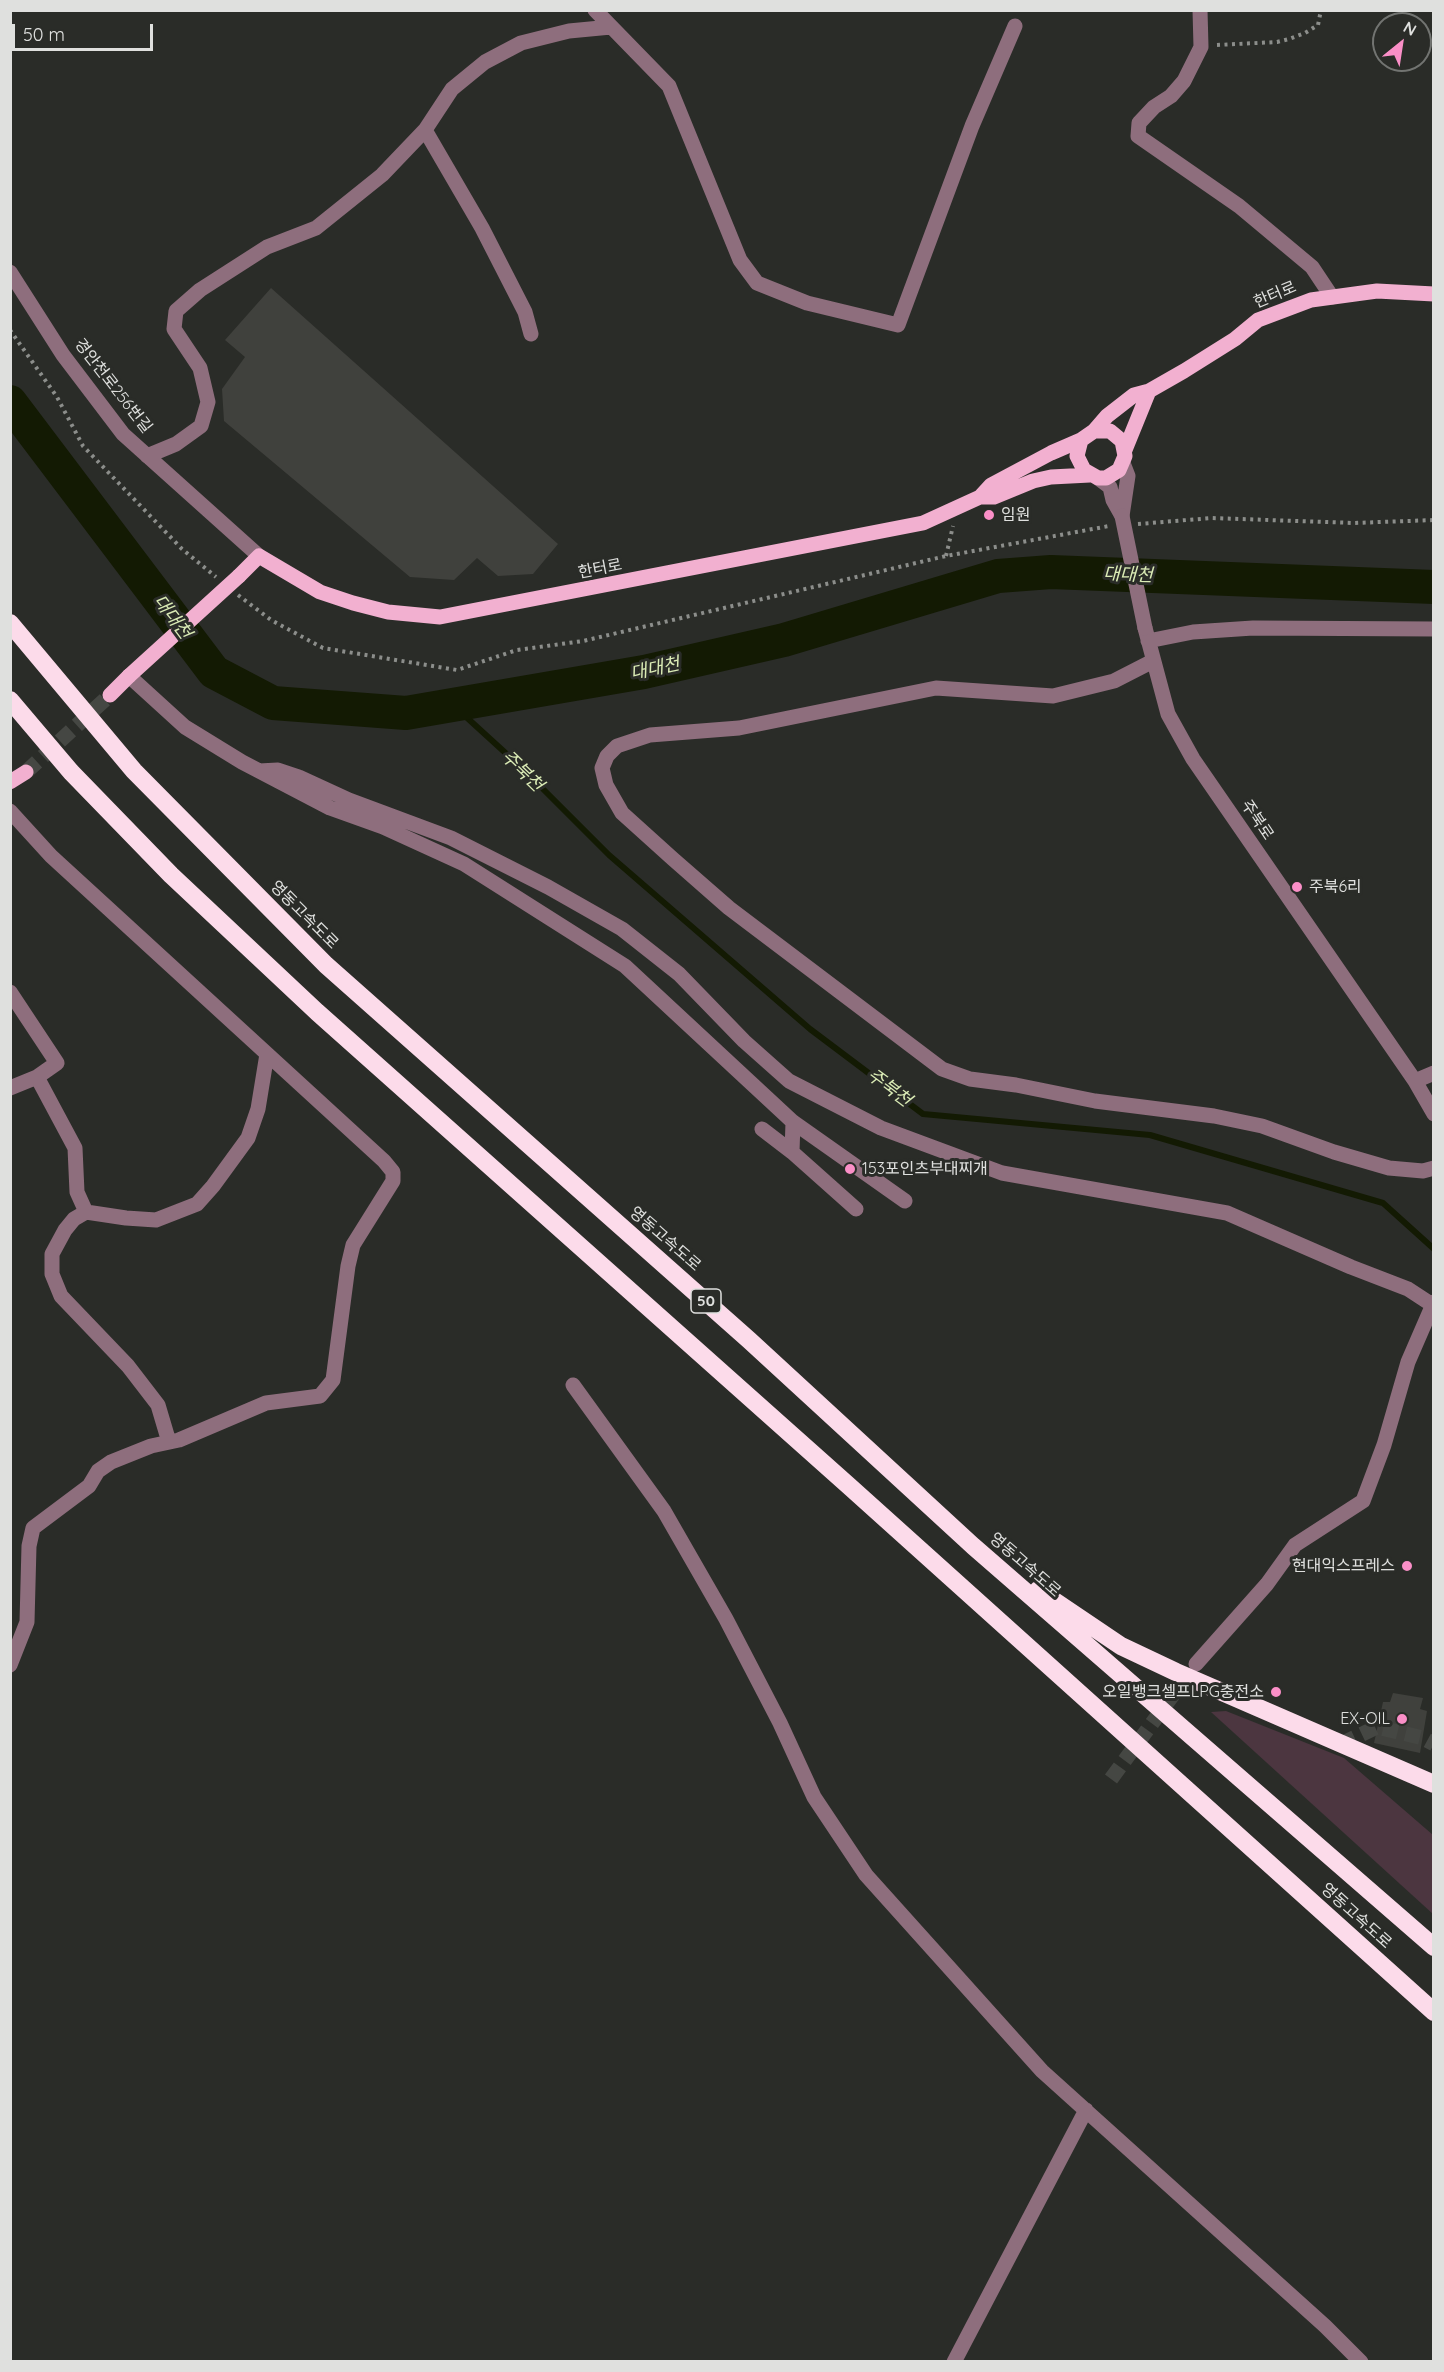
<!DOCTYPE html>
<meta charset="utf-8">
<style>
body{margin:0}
#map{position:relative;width:1444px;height:2372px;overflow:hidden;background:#2a2c28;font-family:Quicksand,sans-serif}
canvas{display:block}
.frame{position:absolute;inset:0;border:12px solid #dfe0de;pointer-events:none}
.north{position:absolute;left:1372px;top:12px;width:60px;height:60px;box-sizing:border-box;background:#2a2c28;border:2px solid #727471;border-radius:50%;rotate:30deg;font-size:16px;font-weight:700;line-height:24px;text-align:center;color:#dfe0de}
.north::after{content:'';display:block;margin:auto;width:21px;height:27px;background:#fa8fc7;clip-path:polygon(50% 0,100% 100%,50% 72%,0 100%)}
.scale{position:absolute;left:12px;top:24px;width:141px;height:27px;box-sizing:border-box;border:3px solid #dfe0de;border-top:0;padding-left:8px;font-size:18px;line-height:21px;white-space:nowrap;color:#dfe0de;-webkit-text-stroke:4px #2a2c28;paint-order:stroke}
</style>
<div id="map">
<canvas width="1444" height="2372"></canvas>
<div class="frame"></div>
<div class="north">N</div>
<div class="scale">50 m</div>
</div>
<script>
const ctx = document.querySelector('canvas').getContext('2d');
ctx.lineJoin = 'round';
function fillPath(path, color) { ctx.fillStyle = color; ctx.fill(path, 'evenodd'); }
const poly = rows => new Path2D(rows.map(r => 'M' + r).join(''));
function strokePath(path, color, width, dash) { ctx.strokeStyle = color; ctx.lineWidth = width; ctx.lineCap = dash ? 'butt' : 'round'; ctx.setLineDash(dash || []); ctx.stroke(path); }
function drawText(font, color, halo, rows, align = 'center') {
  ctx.font = font + ' Quicksand,"Noto Sans KR",sans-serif'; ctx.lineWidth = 6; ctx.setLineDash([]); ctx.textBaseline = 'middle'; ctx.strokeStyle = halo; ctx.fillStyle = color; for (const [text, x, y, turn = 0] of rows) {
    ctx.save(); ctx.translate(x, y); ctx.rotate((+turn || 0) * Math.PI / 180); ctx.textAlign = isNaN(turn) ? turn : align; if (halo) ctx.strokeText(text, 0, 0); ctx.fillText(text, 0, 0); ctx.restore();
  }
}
fillPath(poly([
 [1226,1711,1344,1758,1433,1835,1433,1914,1211,1712]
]), '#4c3640');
strokePath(poly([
 [453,705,522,768,609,855,810,1029,923,1114,1150,1135,1383,1203,1434,1249]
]), '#131a03', 6);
strokePath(poly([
 [10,402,214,672,273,703,406,713,644,672,784,640,998,576,1051,572,1434,587]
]), '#131a03', 34);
fillPath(poly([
 [271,288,558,544,533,574,498,576,477,558,454,580,410,577,224,421,222,389,245,357,225,340],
 [1393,1693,1423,1698,1420,1709,1427,1711,1420,1753,1374,1743,1383,1702,1390,1702]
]), '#40413d');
strokePath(poly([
 [1341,1744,1377,1727,1423,1738,1434,1744],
 [1111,1779,1192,1669]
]), '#454743', 15, [15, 8]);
strokePath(poly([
 [26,772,110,695]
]), '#454743', 15, [15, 8]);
strokePath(poly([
 [1217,45,1277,42,1289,39,1305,33,1318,25,1321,10],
 [10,330,57,397,83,446,182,549,216,577],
 [1138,524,1212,518,1354,523,1434,520],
 [946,556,953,526],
 [238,595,271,620,323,648,457,670,517,650,583,641,946,556,1109,526]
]), '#8c8e8b', 4, [3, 4.5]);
strokePath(poly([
 [595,10,669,86,740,260,757,283,807,303,898,325,972,126,1015,26],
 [1200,10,1201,47,1184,81,1171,96,1154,107,1139,123,1138,136,1239,206,1312,267,1332,297],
 [425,130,452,89,485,62,521,43,569,31,611,27],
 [10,272,63,355,123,434,259,556],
 [147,456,176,444,201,426,208,402,200,368,174,329,176,311,200,290,267,247,316,228,382,175,425,130,482,228,525,312,531,334],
 [1098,478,1110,487,1113,500,1122,516],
 [1122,516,1128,476,1123,463],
 [1145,628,1168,714,1193,759,1415,1081,1434,1114],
 [1148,641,1193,632,1253,628,1434,629],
 [1153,661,1114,681,1053,696,936,688,739,728,650,735,617,746,607,756,602,768,606,785,622,813,673,859,729,908,942,1069,970,1079,1016,1085,1095,1101,1214,1116,1262,1126,1334,1152,1389,1168,1423,1171,1434,1168],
 [129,676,185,727,242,762,330,808,383,827,464,864,625,966,793,1122,905,1201],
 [259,771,278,770,299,777,349,800,451,838,548,887,622,929,679,974,744,1041,789,1081,881,1128,1002,1173,1227,1213,1351,1267,1408,1289,1434,1306],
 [10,811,51,856,384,1161,393,1172,393,1181,353,1245,348,1266,333,1380,320,1396,266,1403,179,1440,151,1446,111,1462,98,1471,89,1486,33,1528,29,1546,27,1622,10,1665],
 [10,992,57,1063,37,1077,75,1148,77,1192,86,1212,74,1219,65,1230,52,1254,52,1274,61,1296,128,1366,158,1405,169,1442],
 [1415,1081,1434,1073],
 [10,1088,37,1077],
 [793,1122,792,1152,856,1209],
 [762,1129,792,1152],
 [86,1212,126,1218,156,1220,197,1204,213,1186,248,1138,258,1109,267,1054],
 [573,1385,664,1511,726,1619,780,1723,814,1797,866,1875,1042,2071,1325,2326,1361,2362],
 [1196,1664,1267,1584,1295,1545,1363,1501,1384,1445,1408,1362,1434,1302],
 [954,2362,1086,2110]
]), '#8e6e7d', 15);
strokePath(poly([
 [1094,431,1107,416,1134,395,1149,391,1184,371,1235,339,1258,320,1311,300,1377,291,1434,294],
 [1125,450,1149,391],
 [980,497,994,497,1033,481,1051,477,1090,475],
 [239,576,259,556,320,592,353,603,388,612,440,617,923,523,980,497,991,485,1051,453,1081,440,1094,431,1110,431,1122,441,1125,456,1119,470,1106,478,1098,478,1084,470,1077,456,1081,440],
 [110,695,129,676],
 [10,782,26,772]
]), '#f2b0d0', 15);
strokePath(poly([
 [10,623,134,771,326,965,749,1340,973,1546,1434,1947],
 [10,700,71,772,171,875,317,1012,849,1486,1434,2012],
 [1038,1590,1121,1646,1176,1672,1434,1784]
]), '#fcdbea', 18);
strokePath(poly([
 [1122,516,1145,628]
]), '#8e6e7d', 15);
strokePath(poly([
 [129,676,239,576]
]), '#f2b0d0', 15);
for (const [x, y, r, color] of [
 [989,515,6,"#fa8fc7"],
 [1297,887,6,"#fa8fc7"],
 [850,1169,6,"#fa8fc7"],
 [1407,1566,6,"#fa8fc7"],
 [1276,1692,6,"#fa8fc7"],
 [1402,1719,6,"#fa8fc7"]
]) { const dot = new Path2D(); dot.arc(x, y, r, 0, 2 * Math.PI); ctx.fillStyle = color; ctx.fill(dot); strokePath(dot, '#2a2c28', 2); }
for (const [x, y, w] of [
 [706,1301,30]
]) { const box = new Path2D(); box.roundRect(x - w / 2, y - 12, w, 24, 4.5); ctx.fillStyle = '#2a2c28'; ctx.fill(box); strokePath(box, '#dfe0de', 1.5); }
drawText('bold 15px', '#dfe0de', null, [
 ["50",706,1301]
]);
drawText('16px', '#dfe0de', '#2a2c28', [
 ["한터로",1275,295,-23],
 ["경안천로256번길",113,386,52],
 ["한터로",600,569,-11],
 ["주북로",1257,820,56],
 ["영동고속도로",304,915,45],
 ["영동고속도로",665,1239,41],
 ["영동고속도로",1025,1565,41],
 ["영동고속도로",1356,1916,42]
]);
drawText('16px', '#dfe0de', '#2a2c28', [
 ["임원",1001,515],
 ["주북6리",1309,887],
 ["153포인츠부대찌개",862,1169],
 ["현대익스프레스",1395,1566,"right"],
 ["오일뱅크셀프LPG충전소",1264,1692,"right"],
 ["EX-OIL",1390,1719,"right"]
], 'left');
drawText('italic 18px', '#dbecb6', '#2a2c28', [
 ["대대천",1128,575,2],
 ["대대천",172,617,53],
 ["대대천",655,669,-12],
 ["주북천",522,771,44],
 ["주북천",889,1088,37]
]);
</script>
